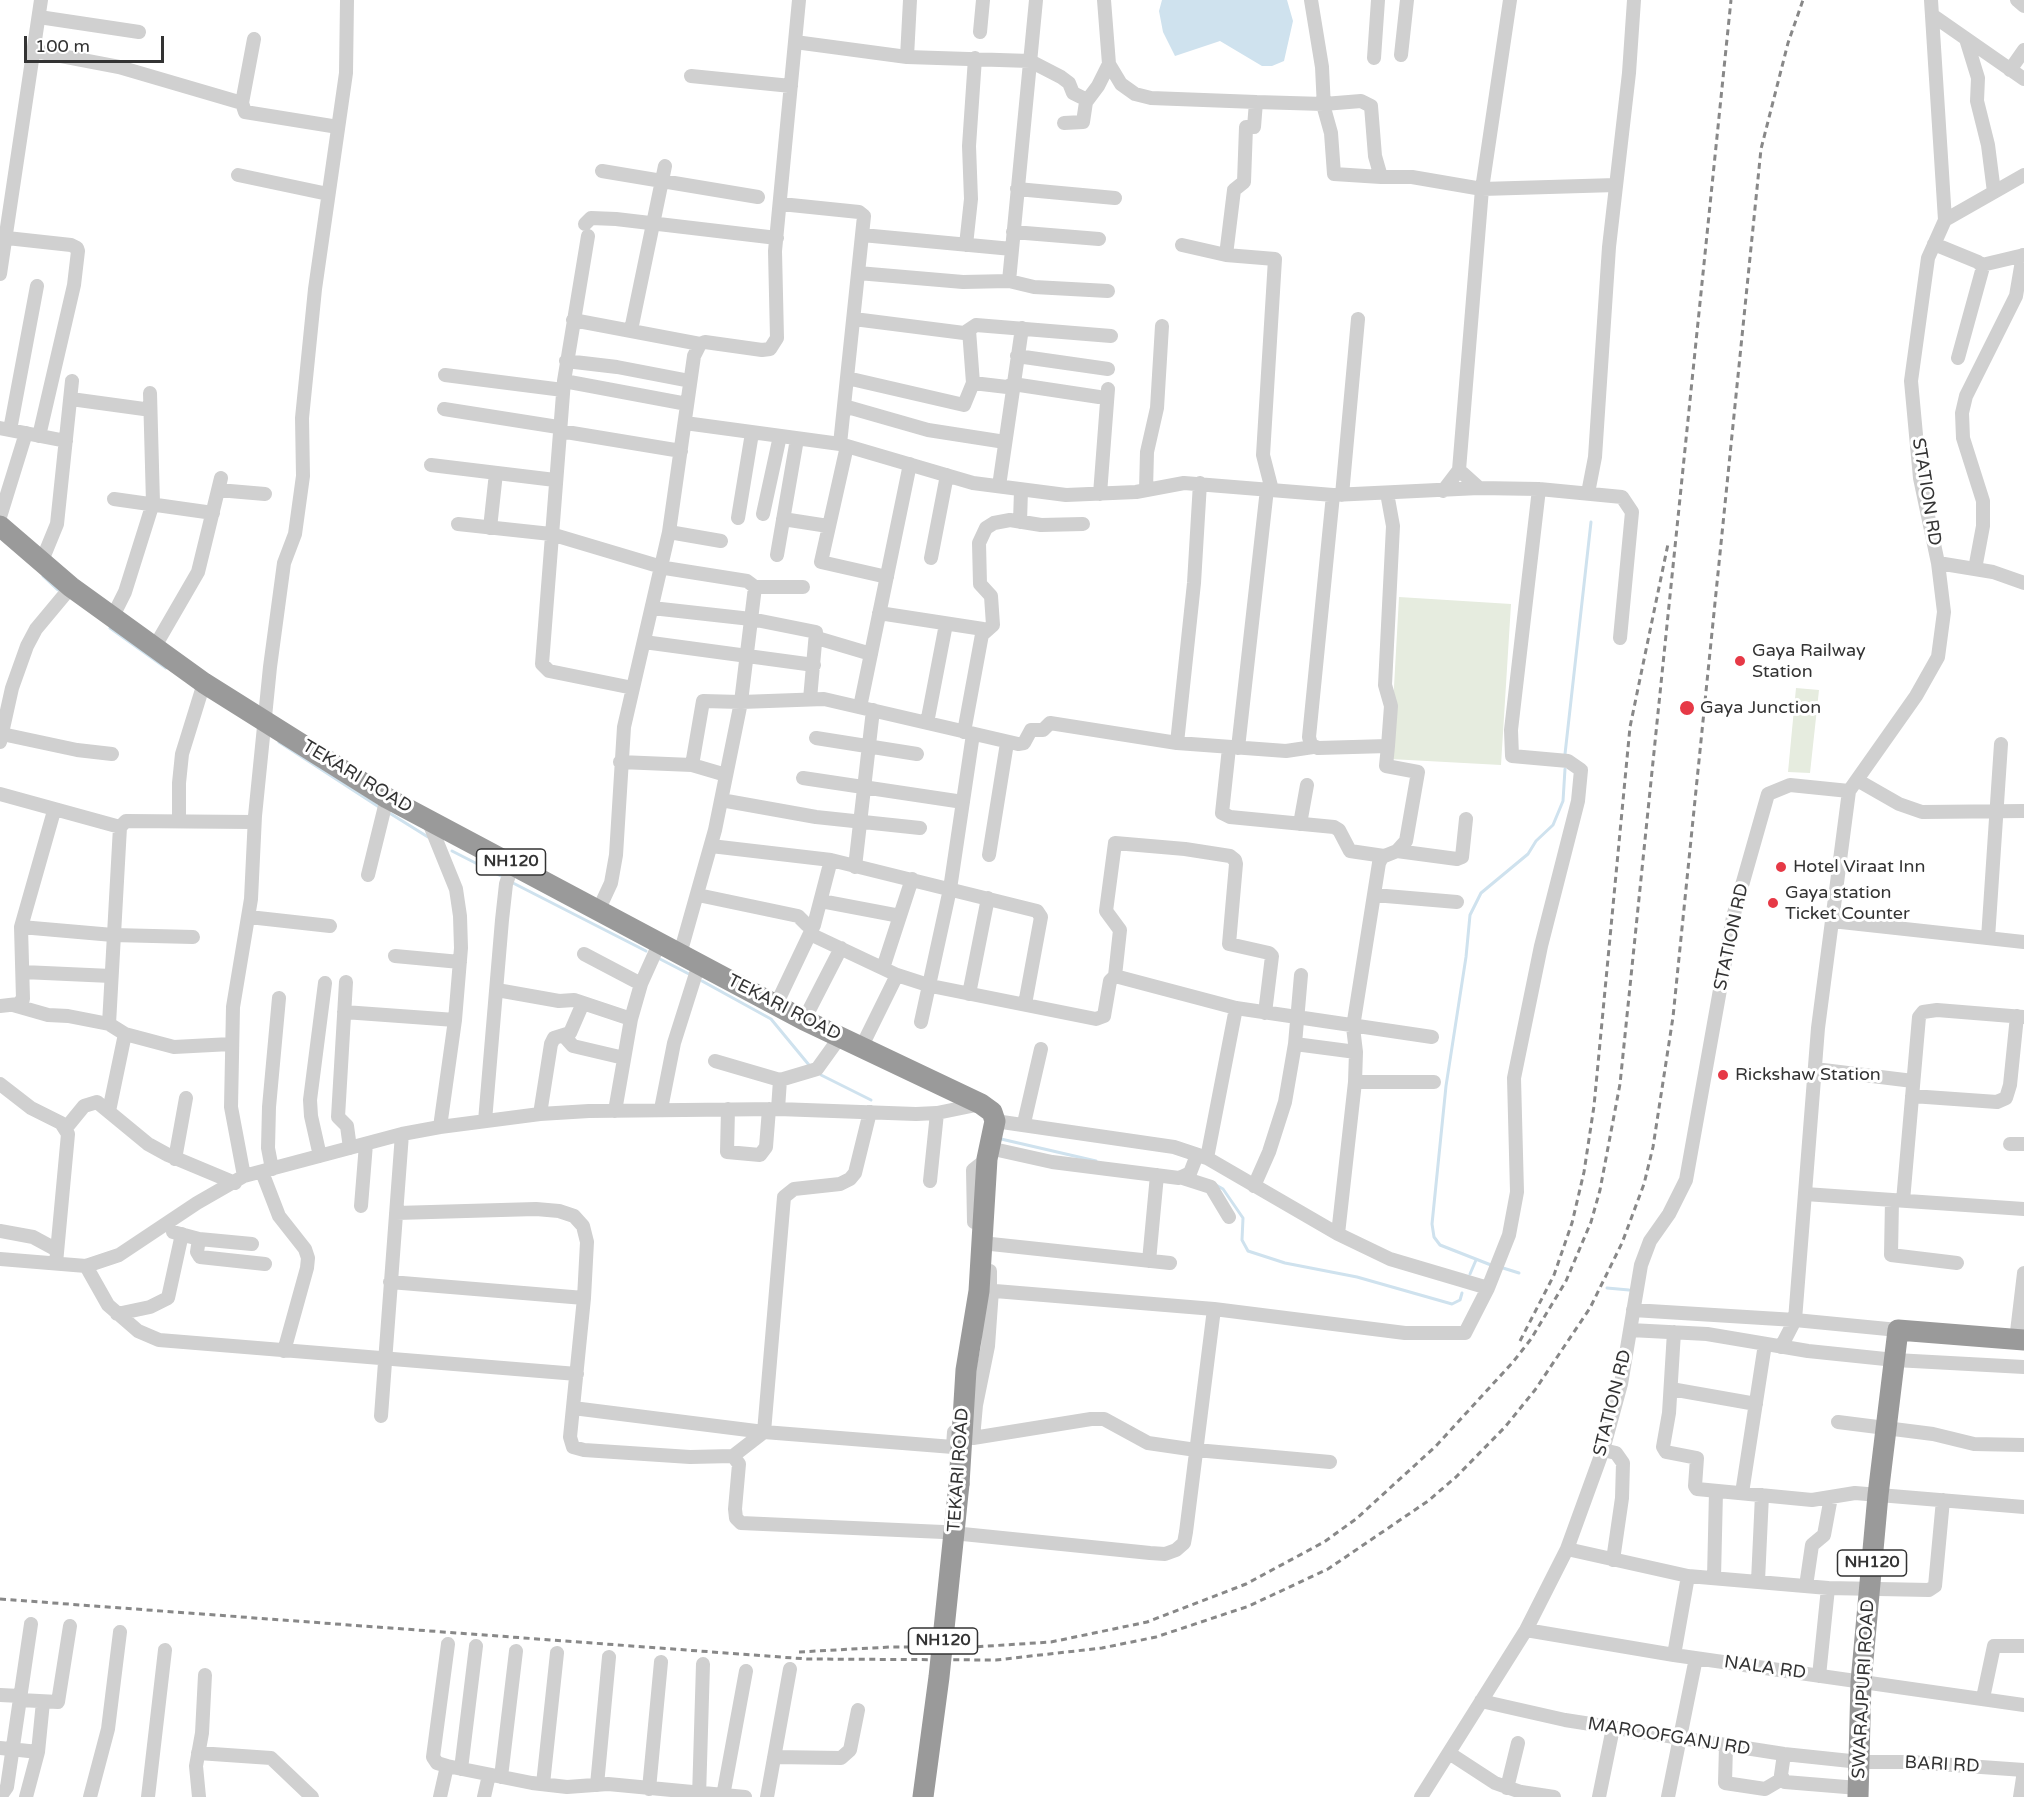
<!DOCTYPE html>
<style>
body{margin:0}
#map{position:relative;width:2024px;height:1797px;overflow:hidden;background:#fff;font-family:"Varela Round",sans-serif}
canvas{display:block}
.scale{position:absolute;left:24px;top:36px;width:140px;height:27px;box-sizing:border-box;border:3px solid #333;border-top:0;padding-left:8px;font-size:18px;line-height:21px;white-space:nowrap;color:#333;-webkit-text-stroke:4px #fff;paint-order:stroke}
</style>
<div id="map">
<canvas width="2024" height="1797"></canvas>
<div class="scale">100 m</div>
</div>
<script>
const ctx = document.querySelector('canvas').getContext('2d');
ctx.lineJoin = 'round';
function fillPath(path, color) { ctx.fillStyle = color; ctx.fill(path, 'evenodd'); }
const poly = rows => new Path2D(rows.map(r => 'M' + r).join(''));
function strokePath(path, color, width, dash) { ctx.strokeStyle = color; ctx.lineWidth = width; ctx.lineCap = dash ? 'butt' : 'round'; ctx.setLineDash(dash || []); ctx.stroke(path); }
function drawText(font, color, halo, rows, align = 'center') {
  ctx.font = font + ' "Varela Round",sans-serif'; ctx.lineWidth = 6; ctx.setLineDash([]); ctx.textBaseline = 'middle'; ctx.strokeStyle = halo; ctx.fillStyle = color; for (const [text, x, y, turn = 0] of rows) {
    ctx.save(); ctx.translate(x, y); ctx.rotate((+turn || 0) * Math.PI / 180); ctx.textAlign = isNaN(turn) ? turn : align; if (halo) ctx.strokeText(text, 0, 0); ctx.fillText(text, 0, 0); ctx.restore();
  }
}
fillPath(poly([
 [1399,597,1511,604,1501,765,1390,759],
 [1796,688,1819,690,1810,773,1788,772]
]), '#e6ecdf');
fillPath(poly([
 [1162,0,1287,0,1293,21,1284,61,1272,66,1262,66,1220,41,1175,56,1163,32,1159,11]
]), '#cfe2ee');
strokePath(poly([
 [43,576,58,590],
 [110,628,166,668],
 [279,742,379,807],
 [1565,754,1591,522],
 [391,814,428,837],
 [452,851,503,877],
 [513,883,646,951],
 [660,959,689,974],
 [702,981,771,1019,809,1065],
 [821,1075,871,1100],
 [1001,1139,1096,1161],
 [1216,1185,1223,1189,1243,1218,1242,1240,1248,1251,1285,1263,1357,1277,1452,1304,1460,1300,1462,1293],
 [1491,1265,1440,1245,1434,1237,1432,1224,1446,1086,1466,957,1470,915,1481,893,1528,854,1536,841,1553,825,1563,801,1565,769],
 [1503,1268,1519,1273],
 [1470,1274,1476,1260],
 [1607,1288,1629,1290]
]), '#cfe2ee', 3);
strokePath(poly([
 [1104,0,1109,64,1121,84,1135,94,1151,98,1256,102,1324,104,1361,101,1371,106,1375,156,1381,177,1412,177,1482,189,1616,185],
 [1311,0,1322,67,1324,108,1331,133,1334,174,1381,177],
 [1931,0,1945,220],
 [2017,0,2024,6],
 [1932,15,2024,79],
 [39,17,139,32],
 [980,32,983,0],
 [254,39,242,103,245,112,338,127],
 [1966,39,1978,78,1977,101,1988,145,1994,192],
 [795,42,907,57,1030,61,1061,77,1069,83,1073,93,1087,100],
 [35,51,119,67,242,103],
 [1401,55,1407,0],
 [907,57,910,0],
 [1374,58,1378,0],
 [2010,70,2024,50],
 [691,76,791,86],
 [1064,123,1083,122,1086,102,1098,86,1109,64],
 [602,171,758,197],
 [238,175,328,194],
 [1017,189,1115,198],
 [781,204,859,212,864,216,840,444],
 [585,224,591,218,616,219,777,238],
 [1013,232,1099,239],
 [862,235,1012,249],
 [588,236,564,381,542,664,549,671,633,688],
 [7,238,71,245,77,248,78,251,74,285,39,436],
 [1934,244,1978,262,1983,267,1958,358],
 [966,245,971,199,969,146,975,58],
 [1182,245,1226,255,1275,259,1263,455,1272,490],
 [1226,255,1234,190,1244,182,1246,127,1254,127,1256,102],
 [1982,265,2024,255],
 [858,273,963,282,1009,281,1034,287,1108,291],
 [0,274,41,0],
 [1009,281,1036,0],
 [854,319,964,333,976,325,1111,336],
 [573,320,700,344],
 [631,330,665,166],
 [1017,356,1108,369],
 [566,361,617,367,690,381],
 [445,375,563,390],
 [847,378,964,405,973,383,969,330],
 [564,381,687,404],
 [973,383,1007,387,1013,384,1099,397],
 [71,399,144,409],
 [844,406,928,430,1005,442],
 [444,409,558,427,560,431,681,451],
 [685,423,840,444,973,483,1066,495,1136,492,1184,483,1333,495,1479,488],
 [0,428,66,441],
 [10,430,37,286],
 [847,446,821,562,887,577],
 [431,465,555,480],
 [1459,470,1479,488,1539,489,1622,497,1632,512,1620,638],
 [999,486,1022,328],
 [218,490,265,494],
 [1146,490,1147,452,1157,408,1162,326],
 [1443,491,1459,470,1482,189,1510,0],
 [1588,493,1595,457,1609,247,1629,73,1634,0],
 [1100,494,1108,389],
 [1333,495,1309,737,1311,745,1318,748,1388,746,1391,706,1385,685,1393,526,1387,493],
 [1342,495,1358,319],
 [114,499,213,513],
 [763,514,780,436],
 [0,517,26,433],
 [738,518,752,433],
 [783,519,828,526],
 [1020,522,1021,490],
 [458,524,551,534,665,568,747,581,755,587],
 [490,528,496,473],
 [669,532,721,541],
 [777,555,797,439],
 [931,558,947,475],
 [41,563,57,524,72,381],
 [1938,563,1993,572,2024,583],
 [1975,569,1983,526,1983,501,1963,438,1962,413,1966,396,2016,296,2023,255],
 [652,608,751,619,816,632,810,699],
 [879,613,983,629,964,732],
 [112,618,125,592,153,503,150,393],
 [984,633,993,625,991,596,980,584,979,543,986,528,994,523,1010,520,1041,525,1083,524],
 [817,638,871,654],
 [644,642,814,665],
 [154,648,198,572,221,478],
 [860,707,910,464],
 [927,723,946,624],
 [2,734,77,750,112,754],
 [816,738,917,754],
 [0,742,12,688,27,646,36,629,71,587],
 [1177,743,1194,583,1200,483],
 [1229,748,1222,813,1230,817,1334,827,1339,830,1350,851,1384,856],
 [1238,748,1267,489],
 [620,762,692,765,726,775],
 [692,765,703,701,741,702,824,699,1018,744,1024,743,1031,730,1043,730,1050,723,1177,743,1286,751,1313,747],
 [803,778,963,802],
 [1857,780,1899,804,1922,812,2024,811],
 [1849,791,1832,921,2024,942],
 [0,794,120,827],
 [721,800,816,817,920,828],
 [179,820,179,783,182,754,204,683],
 [428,820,456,889,460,916,461,948,455,1020,440,1127],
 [1300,824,1307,785],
 [711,846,831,860,1037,911,1041,917,1025,1004],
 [1397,851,1457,859,1462,857,1466,819],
 [989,855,1007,743],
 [855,867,873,710],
 [368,875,387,798],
 [698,895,798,916,807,925,814,925],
 [1374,895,1457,902],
 [821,901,900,916],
 [598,911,611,883,616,855,624,727,669,532,694,356,700,344,705,342,762,350,770,349,777,338,775,251,799,0],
 [249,917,330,926],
 [1832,921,1818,1028,1795,1320,1898,1330],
 [21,927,113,935,193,937],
 [810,934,897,975,931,986,1096,1019,1104,1016,1110,981,1115,976,1236,1008,1432,1037],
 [1988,938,2001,744],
 [584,954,641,984],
 [680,954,715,830,741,702,755,587,803,587],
 [395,956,460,962],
 [883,968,912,879],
 [23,972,111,976],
 [1115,976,1120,930,1106,911,1115,843,1185,849,1230,856,1235,860,1236,864,1229,944,1269,953,1272,956,1265,1013],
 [346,982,338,1117,347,1126,350,1148],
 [497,990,559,1001,574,1000,631,1019],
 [969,994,988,898],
 [13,1005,48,1015,68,1016,109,1024],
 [776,1005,814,925,831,860],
 [0,1006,18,1004,23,999,21,927,54,811],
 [344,1012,455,1020],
 [804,1020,841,948],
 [921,1022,950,889,973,734],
 [564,1036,573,1046,624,1058],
 [231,1044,174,1047,125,1034,109,1024,120,827,126,821,254,822],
 [1295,1044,1356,1052],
 [861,1048,897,975],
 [715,1061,780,1080],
 [1815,1069,1913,1081],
 [1355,1082,1434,1082],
 [0,1084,31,1108,61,1123,68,1134,56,1263],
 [1912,1096,1997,1102,2006,1098,2010,1085,2017,1016],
 [661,1109,674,1043,699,964],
 [728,1109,727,1152,760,1155,766,1147,769,1109],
 [778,1109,780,1080,817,1069,840,1037],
 [109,1111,125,1034],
 [615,1111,631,1019,641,984,659,944],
 [540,1114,551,1044,554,1038,570,1033,583,1003],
 [485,1121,502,920,506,884,513,863],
 [995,1121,1174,1147,1207,1158,1338,1234,1390,1259,1488,1288],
 [1024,1123,1041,1049],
 [66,1128,84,1106,97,1102,148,1144,168,1155,235,1183],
 [2010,1144,2024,1144],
 [989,1148,1052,1162,1179,1178,1190,1173,1197,1155],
 [320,1156,311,1116,310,1100,325,983],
 [1207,1158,1236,1008],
 [175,1159,186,1098],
 [272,1169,268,1148,269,1107,279,998],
 [262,1172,279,1216,305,1249,308,1258,307,1268,284,1351],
 [244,1176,231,1107,233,1007,251,899,255,816,270,667,284,563,295,534,303,476,302,418,315,289,346,73,347,0],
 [1183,1178,1211,1187,1229,1217],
 [930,1181,937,1113],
 [1254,1186,1269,1152,1285,1102,1295,1044,1301,975],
 [1805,1194,2024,1209],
 [1892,1200,1891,1255,1957,1263],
 [1903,1201,1919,1017,1923,1012,1937,1010,2024,1017],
 [361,1206,366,1144],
 [396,1213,536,1209,559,1211,574,1216,583,1226,587,1242,584,1298,570,1437,573,1447,584,1450,690,1457,733,1456,739,1464,735,1509,736,1518,741,1523,943,1532,1150,1553,1165,1554,1176,1550,1184,1543,1186,1532,1214,1309,995,1291,990,1288,990,1271],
 [974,1222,973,1170,987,1159,988,1162],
 [0,1231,33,1237,57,1250],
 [173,1232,199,1239,252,1244],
 [1338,1234,1355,1082,1356,1052,1353,1027,1379,863,1382,857,1397,851,1406,841,1418,772,1386,766,1388,746],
 [199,1239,197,1252,200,1257,265,1264],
 [991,1244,1170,1263],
 [0,1259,86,1266,119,1255,197,1203,244,1176,402,1134,440,1127,540,1114,589,1111,778,1109,916,1114,937,1113,981,1104],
 [1149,1261,1157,1175],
 [86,1266,108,1305,138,1331,159,1340,577,1374],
 [390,1282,584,1298],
 [992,1290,988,1346,976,1405,973,1438,1091,1419,1104,1419,1148,1443,1196,1450,1330,1462],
 [1214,1309,1405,1333,1465,1333,1488,1288,1509,1235,1517,1192,1514,1078,1541,946,1578,801,1581,770,1568,761,1512,756,1511,730,1539,489],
 [1633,1310,1795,1320,1781,1347],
 [117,1314,150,1307,168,1298,182,1234],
 [1630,1330,1707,1334,1808,1351,1895,1360,2024,1367],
 [1674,1332,1669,1413,1663,1447,1666,1452,1697,1458,1695,1486,1697,1489,1812,1500,1855,1493,2024,1507],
 [2016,1340,2024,1273],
 [1671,1389,1756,1404],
 [573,1408,764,1432,953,1447,954,1432],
 [381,1416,402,1134],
 [1838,1422,1933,1434,1974,1444,2024,1445],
 [1603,1450,1616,1453,1623,1463,1622,1498,1613,1560],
 [733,1456,764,1432,784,1197,794,1189,840,1184,850,1179,855,1173,870,1112],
 [1742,1493,1765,1344],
 [1567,1549,1688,1576,1828,1588,1929,1590,1935,1586,1943,1500],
 [1714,1578,1716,1491],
 [1758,1581,1762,1495],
 [1806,1586,1812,1545,1824,1535,1831,1497],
 [1526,1630,1674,1655,2024,1705],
 [1674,1655,1688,1576],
 [1819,1676,1828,1588],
 [0,1695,20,1696],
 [1983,1698,1994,1646,2024,1646],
 [20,1700,58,1702,70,1626],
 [1481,1701,1565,1720,1784,1754,1860,1762,1910,1762,2024,1770],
 [1726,1746,1725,1783,1765,1789,1782,1779],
 [0,1748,38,1752],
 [198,1753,271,1758,312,1797],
 [1449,1753,1495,1783,1521,1792,1554,1797],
 [1784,1754,1781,1775,1785,1782,1858,1788],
 [774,1757,841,1758,850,1750,858,1710],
 [447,1766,532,1783,567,1787,608,1784,745,1797],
 [461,1769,476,1646],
 [501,1777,516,1651],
 [543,1784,557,1653],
 [597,1785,609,1657],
 [1507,1788,1518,1743],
 [649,1789,661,1662],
 [723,1796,746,1671],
 [0,1797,7,1787,31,1624],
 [26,1797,38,1752,43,1702],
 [90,1797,108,1729,120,1632],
 [148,1797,165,1650],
 [199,1797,196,1766,202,1733,205,1675],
 [440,1797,447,1766,437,1763,433,1757,448,1644],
 [484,1797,489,1775],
 [699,1797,703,1664],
 [767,1797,790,1669],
 [1421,1797,1526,1630,1567,1549,1603,1450,1621,1384,1641,1265,1650,1241,1669,1214,1686,1180,1733,917,1768,794,1790,785,1849,791,1916,696,1938,657,1944,612,1938,563,1920,478,1911,381,1928,258,1945,220,2024,175],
 [1599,1797,1613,1728],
 [1668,1797,1696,1658],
 [2020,1797,2024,1771]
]), '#d0d0d0', 14);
strokePath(poly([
 [0,526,71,587,204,683,387,798,804,1020,981,1104,992,1112,995,1121,987,1159,979,1291,966,1370,959,1484],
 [1858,1797,1861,1682,1878,1495,1898,1330,2024,1340]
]), '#9a9a9a', 21);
strokePath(poly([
 [1520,1341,1554,1275,1572,1223,1584,1172,1594,1106,1630,727,1668,544],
 [0,1599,807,1659,996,1660,1102,1648,1156,1637,1249,1606,1328,1569,1428,1501,1456,1477,1505,1427,1535,1390,1590,1308,1622,1243,1644,1184,1653,1147,1673,1017,1761,149,1788,43,1803,0],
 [799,1652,890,1647,973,1647,1051,1642,1147,1622,1246,1584,1324,1542,1356,1519,1436,1446,1513,1362,1531,1339,1566,1281,1591,1222,1600,1190,1620,1084,1731,0]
]), '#888', 3, [6, 4.5]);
strokePath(poly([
 [923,1797,939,1677,959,1484]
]), '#9a9a9a', 21);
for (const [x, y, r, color] of [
 [1740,661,6,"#e63946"],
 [1687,708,8,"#e63946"],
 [1781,867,6,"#e63946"],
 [1773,903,6,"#e63946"],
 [1723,1075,6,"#e63946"]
]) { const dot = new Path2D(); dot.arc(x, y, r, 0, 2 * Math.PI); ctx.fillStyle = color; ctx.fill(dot); strokePath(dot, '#fff', 2); }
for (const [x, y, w] of [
 [511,862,69],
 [1872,1563,69],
 [943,1641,69]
]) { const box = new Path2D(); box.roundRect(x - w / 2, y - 13, w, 26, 4.5); ctx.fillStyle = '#fff'; ctx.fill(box); strokePath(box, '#333', 1.5); }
drawText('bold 16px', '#333', null, [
 ["NH120",511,862],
 ["NH120",1872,1563],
 ["NH120",943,1641]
]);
drawText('18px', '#333', '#fff', [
 ["STATION RD",1926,492,81],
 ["TEKARI ROAD",357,777,31],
 ["STATION RD",1732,937,-78],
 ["TEKARI ROAD",784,1008,27],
 ["STATION RD",1613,1403,-76],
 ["TEKARI ROAD",959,1470,-86],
 ["NALA RD",1765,1668,8],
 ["SWARAJPURI ROAD",1864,1689,-87],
 ["MAROOFGANJ RD",1669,1737,9],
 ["BARI RD",1942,1765,3]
]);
drawText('18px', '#333', '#fff', [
 ["Gaya Railway",1752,651],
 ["Station",1752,672],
 ["Gaya Junction",1700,708],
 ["Hotel Viraat Inn",1793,867],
 ["Gaya station",1785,893],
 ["Ticket Counter",1785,914],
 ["Rickshaw Station",1735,1075]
], 'left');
</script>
